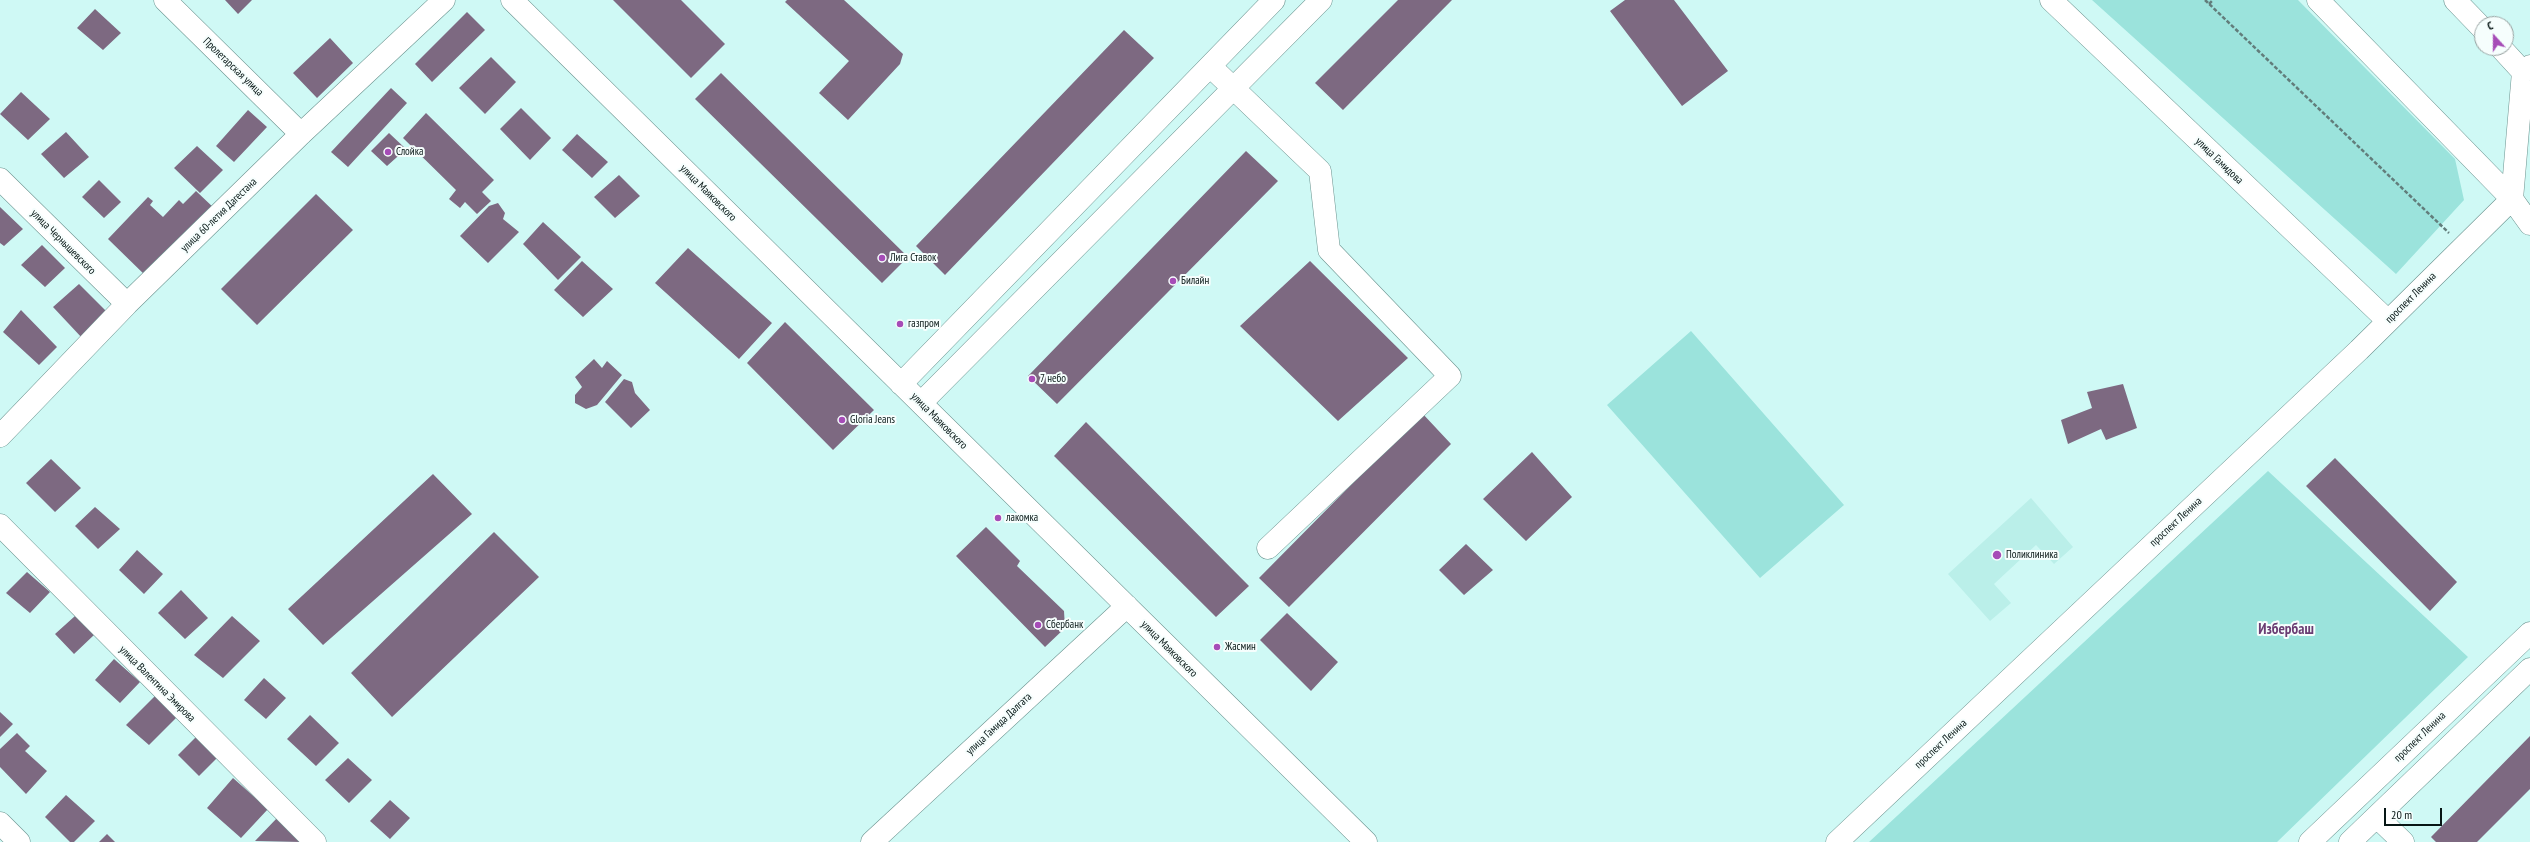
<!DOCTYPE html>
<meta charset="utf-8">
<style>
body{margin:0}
#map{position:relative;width:2530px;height:842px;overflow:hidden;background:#cff9f5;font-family:"PT Sans Narrow",sans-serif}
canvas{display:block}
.north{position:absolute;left:2474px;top:16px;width:40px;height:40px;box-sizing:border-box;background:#f6fefd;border:1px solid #96a1a0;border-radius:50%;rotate:339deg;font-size:11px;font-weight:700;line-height:16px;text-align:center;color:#071615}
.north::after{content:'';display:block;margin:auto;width:14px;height:18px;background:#a64cb7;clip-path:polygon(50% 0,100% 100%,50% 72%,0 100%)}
.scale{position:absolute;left:2384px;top:808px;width:58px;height:18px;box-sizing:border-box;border:2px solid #071615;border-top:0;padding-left:5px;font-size:12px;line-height:14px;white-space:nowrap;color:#071615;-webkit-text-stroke:3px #f6fefd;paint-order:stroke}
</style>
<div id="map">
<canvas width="2530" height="842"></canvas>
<div class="north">С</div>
<div class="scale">20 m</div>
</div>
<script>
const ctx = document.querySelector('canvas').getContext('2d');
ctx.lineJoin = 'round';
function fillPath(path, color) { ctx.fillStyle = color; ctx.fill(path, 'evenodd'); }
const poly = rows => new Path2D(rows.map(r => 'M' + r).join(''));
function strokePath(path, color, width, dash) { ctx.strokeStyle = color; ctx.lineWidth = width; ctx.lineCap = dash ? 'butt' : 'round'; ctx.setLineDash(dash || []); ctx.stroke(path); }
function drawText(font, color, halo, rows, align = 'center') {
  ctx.font = font + ' "PT Sans Narrow",sans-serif'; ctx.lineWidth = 4; ctx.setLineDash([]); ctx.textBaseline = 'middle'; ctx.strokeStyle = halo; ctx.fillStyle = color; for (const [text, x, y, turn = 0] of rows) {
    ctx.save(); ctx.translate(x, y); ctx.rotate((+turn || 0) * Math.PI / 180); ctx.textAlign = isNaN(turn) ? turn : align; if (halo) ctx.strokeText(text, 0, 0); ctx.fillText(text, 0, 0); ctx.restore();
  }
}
fillPath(poly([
 [2031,498,2073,547,2054,564,2036,545,1994,584,2011,603,1990,621,1948,574]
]), '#baefe9');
fillPath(poly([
 [2092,0,2298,0,2455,159,2464,200,2396,274],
 [1691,331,1844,505,1760,578,1607,405],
 [2268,471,2468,657,2277,842,1869,842]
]), '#9be3dc');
fillPath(poly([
 [225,0,252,0,238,14],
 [613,0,681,0,725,44,691,78],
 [787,0,844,0,903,54,900,64,848,120,819,93,849,61,785,2],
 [1398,0,1452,0,1343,110,1315,83],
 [1625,0,1674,0,1728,71,1682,106,1610,11],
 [95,9,121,33,103,50,77,28],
 [467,12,485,30,432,82,415,64],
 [1124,30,1154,58,945,275,916,246],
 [330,38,353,63,317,98,293,73],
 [491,57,516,82,485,114,459,88],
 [721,73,908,257,882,283,695,99],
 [391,88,407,103,348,167,331,152],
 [21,92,50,119,28,140,0,114],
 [521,108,551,138,530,160,500,129],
 [248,110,267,127,234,162,216,146],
 [426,113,494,180,482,192,491,201,477,214,465,202,460,208,449,199,456,190,403,138],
 [66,132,89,157,64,178,41,154],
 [389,133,406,149,387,166,371,151],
 [577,134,608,162,592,178,562,150],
 [197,146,223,170,200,193,174,168],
 [1246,151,1278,181,1057,404,1028,376],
 [619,175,640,196,615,218,594,197],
 [99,180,121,202,104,218,82,197],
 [196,191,215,209,149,279,108,239,148,197,153,201,150,205,163,217,179,200,183,204],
 [316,194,353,230,257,325,221,289],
 [498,203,505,213,503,219,519,232,488,263,460,236,489,206],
 [0,207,23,229,4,246,0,243],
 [543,222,581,257,558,280,523,244],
 [42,245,65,268,45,287,21,265],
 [688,248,772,323,739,359,655,283],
 [582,261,613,289,583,317,554,290],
 [1310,261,1408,358,1338,421,1240,326],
 [79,284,110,315,83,339,53,307],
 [21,310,57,347,39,365,3,332],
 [785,322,874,410,833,450,747,363],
 [594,359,602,368,607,361,622,375,597,405,586,409,575,403,575,395,582,387,575,377],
 [624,379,632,382,635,393,650,410,631,428,605,402],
 [2123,384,2137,428,2106,440,2101,429,2068,444,2061,420,2092,408,2087,392],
 [1422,413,1451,444,1289,607,1259,578],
 [1086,422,1249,586,1216,617,1054,456],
 [1532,452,1572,497,1526,541,1483,499],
 [2335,458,2457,582,2430,611,2306,486],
 [51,459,81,488,55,512,26,483],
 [433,474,472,514,323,645,288,609],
 [95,507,120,529,98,549,75,526],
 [986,527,1020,561,1017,566,1064,611,1065,628,1045,647,956,556],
 [494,532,539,577,392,717,351,673],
 [1466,544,1493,570,1464,595,1439,570],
 [137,550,163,574,144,594,119,570],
 [27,572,50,592,30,613,6,593],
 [181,590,208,618,185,639,158,613],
 [1287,613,1338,662,1311,691,1260,640],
 [75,616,94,635,74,654,55,634],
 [232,616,260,641,223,678,194,655],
 [114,659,140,682,120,703,95,680],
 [264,678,286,698,266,719,244,700],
 [155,696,177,717,149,745,126,725],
 [0,712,13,724,0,737],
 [310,715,339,743,316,766,287,739],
 [17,733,30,746,25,751,47,771,26,794,0,767,0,749],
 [197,736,218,757,199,776,178,755],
 [2530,736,2530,789,2477,842,2436,842,2431,837],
 [348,758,372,780,349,803,325,780],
 [233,778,268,809,241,838,207,808],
 [66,795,95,821,74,842,70,842,45,817],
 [390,800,410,818,390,839,370,821],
 [277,818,301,842,255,841],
 [107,834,115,842,99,842]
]), '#7d6981');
const minor = poly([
 [165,0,301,134],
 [512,0,1366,842],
 [2051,0,2388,321],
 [2318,0,2512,199,2530,224],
 [2455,0,2482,28],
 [2501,48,2523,72],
 [1210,66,1320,171,1329,250,1450,376,1268,548],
 [0,179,127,304],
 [901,384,1274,0],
 [921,403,1321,0],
 [0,436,127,304,301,134,444,0],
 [0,525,315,842],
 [2377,817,2403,842],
 [0,823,19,842],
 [872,842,1127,606],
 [1837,842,2359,350,2512,199,2523,72,2530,66],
 [2310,842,2530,633],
 [2350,842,2530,669]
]);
strokePath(minor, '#6a928e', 23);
strokePath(poly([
 [2205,0,2449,233],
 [2209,4,2213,0]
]), '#627d7b', 2.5, [4, 2]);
strokePath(minor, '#fff', 22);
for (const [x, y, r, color] of [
 [388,152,4,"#a64cb7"],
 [882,258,4,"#a64cb7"],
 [1173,281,4,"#a64cb7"],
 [900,324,4,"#a64cb7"],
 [1032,379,4,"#a64cb7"],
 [842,420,4,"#a64cb7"],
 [998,518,4,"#a64cb7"],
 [1997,555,5,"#a64cb7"],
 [1038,625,4,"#a64cb7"],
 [1217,647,4,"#a64cb7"]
]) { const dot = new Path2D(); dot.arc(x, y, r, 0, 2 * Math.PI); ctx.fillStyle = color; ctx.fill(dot); strokePath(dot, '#f6fefd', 1.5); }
drawText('11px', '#071615', '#f6fefd', [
 ["Пролетарская улица",233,67,44],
 ["улица Гамидова",2219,161,44],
 ["улица Маяковского",708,193,45],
 ["улица 60-летия Дагестана",219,215,-44],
 ["улица Чернышевского",63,242,45],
 ["проспект Ленина",2411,298,-45],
 ["улица Маяковского",939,421,45],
 ["проспект Ленина",2176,522,-43],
 ["улица Маяковского",1169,649,45],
 ["улица Валентина Эмирова",157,684,45],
 ["улица Гамида Далгата",999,724,-43],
 ["проспект Ленина",2420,737,-44],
 ["проспект Ленина",1941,744,-43]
]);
drawText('11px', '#071615', '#f6fefd', [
 ["Слойка",396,152],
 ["Лига Ставок",890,258],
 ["Билайн",1181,281],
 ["газпром",908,324],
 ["7 небо",1040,379],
 ["Gloria Jeans",850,420],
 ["лакомка",1006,518],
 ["Поликлиника",2006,555],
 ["Сбербанк",1046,625],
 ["Жасмин",1225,647]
], 'left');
drawText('bold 15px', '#6a3d73', '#f6fefd', [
 ["Избербаш",2286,630]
]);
</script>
